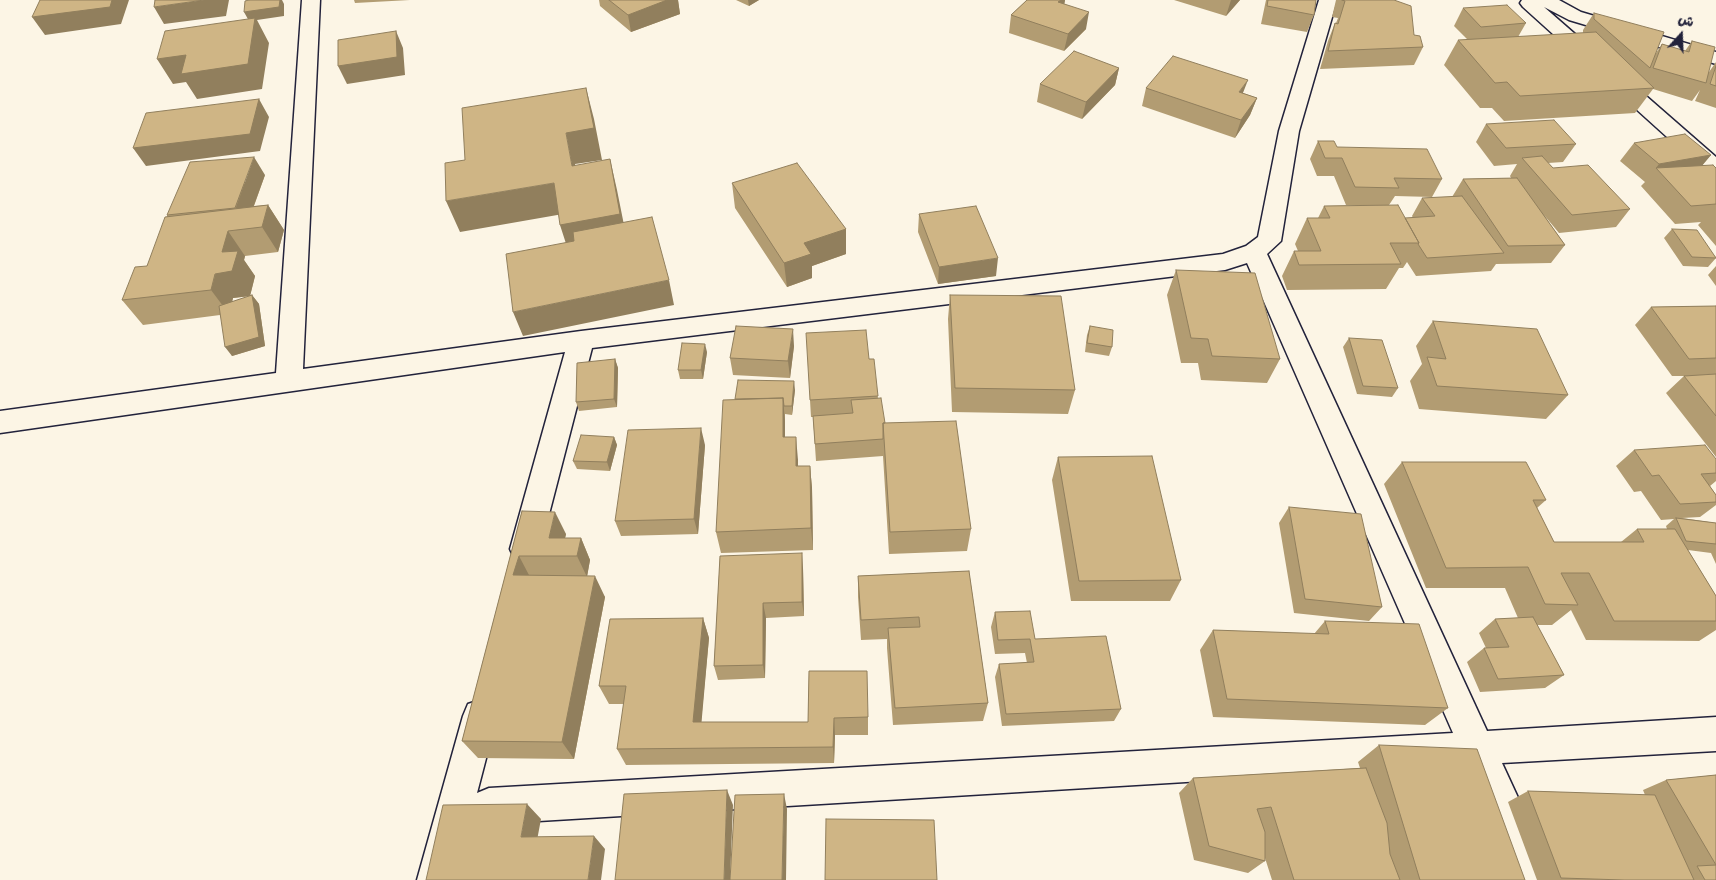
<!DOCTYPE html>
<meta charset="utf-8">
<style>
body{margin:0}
#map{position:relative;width:1716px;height:880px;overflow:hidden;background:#fcf5e5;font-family:Itim,"Playpen Sans Arabic",sans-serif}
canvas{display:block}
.north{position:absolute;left:1656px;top:10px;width:50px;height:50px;-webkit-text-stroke:4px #fcf5e5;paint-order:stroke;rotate:20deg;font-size:14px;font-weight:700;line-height:20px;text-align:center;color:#22223b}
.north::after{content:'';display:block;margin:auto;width:18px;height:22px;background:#22223b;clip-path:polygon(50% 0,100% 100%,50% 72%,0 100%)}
</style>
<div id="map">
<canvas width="1716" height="880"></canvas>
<div class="north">ش</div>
</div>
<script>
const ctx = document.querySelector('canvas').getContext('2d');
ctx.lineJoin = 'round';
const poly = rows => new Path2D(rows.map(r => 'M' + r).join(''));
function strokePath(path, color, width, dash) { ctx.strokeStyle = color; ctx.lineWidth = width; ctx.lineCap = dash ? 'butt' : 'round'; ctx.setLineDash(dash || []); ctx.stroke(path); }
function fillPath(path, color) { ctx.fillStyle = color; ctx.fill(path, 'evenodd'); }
const minor = poly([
 [302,0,320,0,303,369,581,331,1223,254,1246,246,1258,237,1279,131,1319,0,1337,0,1299,131,1281,241,1267,254,1487,731,1716,717,1716,751,1502,763,1556,880,1518,880,1468,765,489,824,476,819,473,809,455,880,417,880,463,716,468,704,480,700,492,704,497,716,477,793,489,788,1453,733,1247,263,1225,270,592,348,540,549,536,558,525,562,514,558,510,549,565,352,0,433,0,411,276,373,302,0],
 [1522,0,1559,0,1581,12,1716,52,1716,64,1569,20,1544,7,1716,157,1716,176,1708,174,1523,7,1520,3,1522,0]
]);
strokePath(minor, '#22223b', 3);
fillPath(minor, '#fcf5e5');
fillPath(poly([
 [354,0,410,0,355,3],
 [599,0,678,0,680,14,631,32,600,6],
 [736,0,759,0,749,6],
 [1027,0,1065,0,1064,4,1086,29,1064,51,1009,33,1011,15],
 [1174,0,1240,0,1226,16],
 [1266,0,1316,0,1314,15,1307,32,1261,24],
 [1336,0,1394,0,1414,35,1423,47,1414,65,1320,69,1328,41,1335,23,1336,23,1338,18,1332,17],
 [1463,8,1526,23,1518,37,1583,33,1583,30,1594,13,1656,53,1662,44,1685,51,1692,41,1709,72,1716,62,1716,108,1695,101,1700,90,1692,101,1653,89,1635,113,1504,121,1492,108,1480,108,1444,65,1458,40,1468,40,1454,26],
 [1119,68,1115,85,1082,119,1037,102,1040,84],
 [1146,88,1243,93,1257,98,1250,115,1235,138,1142,106],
 [1486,124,1576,144,1563,162,1548,163,1553,168,1630,209,1616,227,1559,233,1544,215,1565,245,1551,263,1496,264,1491,271,1416,276,1407,262,1403,268,1399,268,1386,289,1287,290,1282,276,1294,251,1298,251,1295,244,1307,218,1318,218,1324,206,1389,205,1346,205,1334,176,1317,176,1310,159,1318,141,1442,179,1432,197,1395,196,1389,205,1405,218,1413,218,1412,216,1422,198,1452,197,1463,179,1511,178,1510,176,1517,164,1494,166,1476,142],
 [1634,143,1711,155,1702,165,1716,168,1716,246,1698,225,1701,222,1675,224,1641,186,1645,182,1620,161],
 [265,175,254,206,268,205,284,230,278,252,245,256,244,260,255,276,250,296,233,298,232,302,252,295,259,304,265,346,232,356,220,315,143,325,122,300,147,266,167,216,167,215],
 [732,183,846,229,846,254,812,266,812,278,787,287,735,208],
 [919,214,996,276,938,284,918,232],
 [1672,229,1716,257,1716,258,1708,267,1683,266,1664,238],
 [1716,266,1716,286,1708,275],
 [1176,270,1280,359,1267,383,1201,380,1198,363,1181,363,1167,295],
 [950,295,1075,390,1068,414,952,412,948,319],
 [1716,306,1716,457,1666,393,1684,376,1686,376,1672,376,1635,325,1651,307],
 [1433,321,1568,395,1546,419,1419,409,1410,381,1422,364,1416,346],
 [1090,326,1112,347,1109,356,1085,352,1087,335],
 [1349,338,1398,388,1392,397,1357,394,1343,347],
 [794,346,790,378,733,375,730,358],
 [707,352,703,379,680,379,678,370],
 [615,359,618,368,617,407,579,411,576,402],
 [869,359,878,398,885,423,971,529,967,551,889,554,883,456,816,461,813,417,811,417,810,400],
 [795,390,792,415,785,414,785,437,798,460,798,466,810,466,812,488,813,550,721,553,716,532,735,399],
 [614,437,617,445,610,471,577,469,573,461],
 [705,445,698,534,621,536,615,521],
 [1634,450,1716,459,1716,481,1710,486,1716,495,1716,505,1700,517,1682,518,1716,523,1716,564,1711,553,1688,550,1716,596,1716,630,1699,641,1586,640,1571,610,1552,625,1537,625,1564,675,1545,688,1480,692,1467,662,1484,648,1486,648,1479,633,1495,619,1518,618,1505,588,1426,588,1384,484,1402,462,1546,500,1537,508,1554,542,1621,542,1637,529,1667,529,1666,526,1674,519,1661,520,1641,491,1634,492,1616,466],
 [1058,457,1181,580,1170,601,1071,601,1052,480],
 [1289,507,1382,607,1369,621,1294,613,1279,523],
 [522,511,566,534,565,538,581,538,590,560,587,576,605,597,574,759,478,758,462,741],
 [720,556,803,568,804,616,766,618,765,678,718,680,714,666],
 [969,571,988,703,983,721,893,725,887,648,887,639,861,640,858,597,858,576],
 [995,612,1035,639,1121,709,1114,721,1002,726,995,677,999,664,1027,663,1025,653,995,654,991,627],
 [703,618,709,638,701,722,808,722,809,671,868,717,868,735,835,735,834,763,626,765,617,749,624,704,609,704,599,686],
 [1325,621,1448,708,1425,725,1213,717,1200,650,1213,630,1314,634],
 [1379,745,1525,880,1272,880,1265,858,1265,861,1248,873,1194,860,1179,793,1193,778,1360,768,1358,762],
 [1716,775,1716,880,1537,880,1508,802,1528,791,1645,795,1643,790,1666,780]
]), '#b29c72');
fillPath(poly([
 [112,0,129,0,121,24,45,35,32,17],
 [204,0,229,0,226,16,164,24,154,7],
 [280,0,282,0,284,4,284,16,257,20,269,43,262,89,197,99,186,82,173,84,157,59,249,21,244,12],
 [667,0,678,0,680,14,631,32,628,15],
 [748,0,759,0,749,6],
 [1061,0,1065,0,1063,12,1058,2],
 [1231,0,1240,0,1226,16],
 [1089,12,1086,29,1064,51,1068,34],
 [396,31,403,48,405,75,347,84,338,66],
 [1119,68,1115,85,1082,119,1086,102],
 [1248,80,1241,98,1239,92],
 [586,88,594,119,602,160,575,164,581,197,572,166,566,133],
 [1257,98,1250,115,1235,138,1241,120],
 [259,99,269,117,260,151,146,166,133,148],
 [1711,155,1696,173,1656,168,1659,164],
 [254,157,265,175,246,227,235,210],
 [610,159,617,190,628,245,570,256,560,225],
 [554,183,563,214,460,232,446,201],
 [268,205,284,230,278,252,262,227],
 [846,229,846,254,812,266,812,278,787,287,784,263,804,243],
 [228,231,245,256,244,260,255,276,250,296,233,298,229,314,211,290],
 [998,258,996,276,938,284,939,267],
 [669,280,674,305,523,336,513,312],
 [252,295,259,304,265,346,232,356,225,347],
 [793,329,794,346,790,378,788,361],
 [705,344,707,352,703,379,701,370],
 [615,359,618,368,617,407,614,399],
 [794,381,795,390,792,415,792,406],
 [783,398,785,421,785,460,783,437],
 [701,428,705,445,698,534,694,519],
 [614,437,617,445,610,471,607,462],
 [796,437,798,460,798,488,796,466],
 [810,466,812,488,813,550,811,528],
 [555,512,566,534,561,556,549,538],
 [581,538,590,560,587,577,577,556],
 [802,553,803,568,804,616,802,602],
 [519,556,530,577,513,575],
 [595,576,605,597,574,759,562,742],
 [763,603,766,618,765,678,763,665],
 [703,618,709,638,700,739,693,722],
 [834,718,835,735,834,763,833,747],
 [727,790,733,805,730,880,724,880],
 [784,794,787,809,786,880,782,880],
 [527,804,541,819,535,851,521,837],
 [594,836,605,849,601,880,588,880]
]), '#917f5d');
const building = poly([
 [40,0,112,0,110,7,32,17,40,0],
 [155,0,204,0,154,7,155,0],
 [249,0,280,0,279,7,244,12,245,1,249,0],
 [609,0,667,0,628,15,609,0],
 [1027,0,1061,0,1058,2,1089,12,1068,34,1011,15,1027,0],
 [1268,0,1316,0,1314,15,1267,6,1268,0],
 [1342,0,1394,0,1411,6,1414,35,1420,36,1423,47,1328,51,1335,23,1338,24,1345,1,1342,0],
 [1507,5,1526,23,1481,27,1463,8,1507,5],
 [1594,13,1664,32,1650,68,1594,19,1594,13],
 [255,18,248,64,181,74,186,55,157,59,165,31,255,18],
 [396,31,397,57,338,66,338,40,396,31],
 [1596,32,1654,88,1520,96,1507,82,1495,83,1458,40,1596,32],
 [1692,41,1715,47,1706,83,1653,68,1662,44,1689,52,1692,41],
 [1074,51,1119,68,1086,102,1040,84,1074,51],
 [1173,56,1248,80,1239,92,1257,98,1241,120,1146,88,1173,56],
 [1716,66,1716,86,1710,84,1716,66],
 [586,88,594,128,566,133,572,166,610,159,620,214,560,225,554,183,446,201,445,163,465,160,462,108,586,88],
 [259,99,250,134,133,148,146,113,259,99],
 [1554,120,1576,144,1506,148,1486,124,1554,120],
 [1685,134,1711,155,1659,164,1634,143,1685,134],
 [1318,141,1334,141,1337,147,1427,149,1442,179,1394,178,1399,188,1355,187,1342,158,1325,158,1318,141],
 [1542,156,1553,168,1588,165,1630,209,1572,215,1522,158,1542,156],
 [254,157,235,208,167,215,190,162,254,157],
 [797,163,846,229,804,243,811,254,784,263,732,183,797,163],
 [1713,165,1716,168,1716,204,1691,206,1656,168,1713,165],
 [1517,178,1565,245,1508,246,1463,179,1517,178],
 [1462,196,1504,253,1427,258,1418,244,1419,243,1405,218,1435,216,1422,198,1462,196],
 [268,205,262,227,228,231,222,252,238,251,232,271,215,274,211,290,122,300,135,267,147,266,165,217,268,205],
 [1398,205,1419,243,1390,243,1401,264,1299,265,1294,251,1321,251,1307,218,1330,218,1324,206,1398,205],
 [976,206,998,258,939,267,919,214,976,206],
 [652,217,669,280,513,312,506,254,574,241,573,232,652,217],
 [1672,229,1697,230,1716,258,1692,257,1672,229],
 [1176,270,1255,273,1280,359,1212,356,1208,339,1191,338,1176,270],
 [252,295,259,337,225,347,219,306,252,295],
 [950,295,1061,296,1075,390,955,388,950,295],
 [1716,306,1716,358,1689,359,1651,307,1716,306],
 [1433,321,1537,329,1568,395,1437,386,1427,357,1446,359,1433,321],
 [736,326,793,329,788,361,730,358,736,326],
 [1090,326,1113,330,1112,347,1087,343,1090,326],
 [866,330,869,359,874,359,878,396,810,400,806,333,866,330],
 [1349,338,1382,340,1398,388,1363,386,1349,338],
 [682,343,705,344,701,370,678,370,682,343],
 [615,359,614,399,576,402,577,363,615,359],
 [1716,374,1716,416,1684,376,1716,374],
 [738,380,794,381,792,406,784,406,783,398,735,399,738,380],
 [783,398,783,437,796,437,796,466,810,466,811,528,716,532,723,400,783,398],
 [881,398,885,423,883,423,883,439,815,444,813,416,853,413,851,400,881,398],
 [956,421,971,529,890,532,883,423,956,421],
 [701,428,694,519,615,521,628,430,701,428],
 [581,435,614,437,607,462,573,461,581,435],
 [1705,445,1716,459,1716,473,1701,474,1716,495,1716,502,1680,504,1659,475,1652,476,1634,450,1705,445],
 [1152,456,1181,580,1079,581,1058,457,1152,456],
 [1402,462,1526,462,1546,500,1533,500,1554,542,1644,542,1637,529,1675,529,1716,596,1716,621,1614,621,1589,573,1561,573,1578,605,1545,604,1528,567,1446,568,1402,462],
 [1289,507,1361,514,1382,607,1305,599,1289,507],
 [522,511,555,512,549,538,581,538,577,556,519,556,513,575,595,576,562,742,462,741,522,511],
 [1676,518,1716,523,1716,544,1686,541,1676,518],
 [802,553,802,602,763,603,763,665,714,666,720,556,802,553],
 [969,571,988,703,895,708,888,628,920,627,919,617,861,620,858,576,969,571],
 [1030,611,1035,639,1106,636,1121,709,1006,714,999,664,1034,662,1030,639,998,640,995,612,1030,611],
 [1533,617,1564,675,1498,679,1484,648,1509,647,1495,619,1533,617],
 [703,618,693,722,808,722,809,671,867,671,868,717,834,718,833,747,617,749,626,686,599,686,610,619,703,618],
 [1325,621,1419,624,1448,708,1227,699,1213,630,1329,634,1325,621],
 [1379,745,1477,749,1525,880,1420,880,1379,745],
 [1366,768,1387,823,1390,854,1400,880,1294,880,1271,807,1257,809,1265,832,1265,861,1209,846,1193,778,1366,768],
 [1716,775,1716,880,1705,880,1697,866,1716,865,1666,780,1716,775],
 [727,790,724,880,615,880,624,794,727,790],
 [1528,791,1655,795,1694,880,1624,880,1561,878,1528,791],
 [784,794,782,880,730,880,735,795,784,794],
 [527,804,521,837,594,836,588,880,426,880,443,805,527,804],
 [826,819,934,820,937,880,825,880,826,819]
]);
fillPath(building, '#cfb585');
strokePath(building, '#917f5d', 1);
</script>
